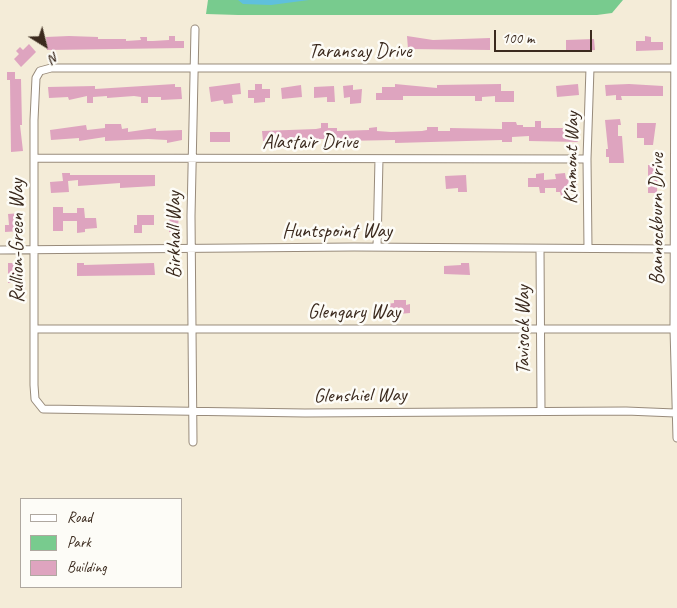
<!DOCTYPE html>
<style>
body{margin:0}
#map{position:relative;width:677px;height:608px;overflow:hidden;background:#f4ecd8;font-family:Caveat,sans-serif}
canvas{display:block}
.legend{position:absolute;left:20px;top:498px;width:162px;height:90px;box-sizing:border-box;background:#fdfcf7;border:1px solid #afa8a0;margin:0;padding:6px 9px;list-style:none;font-size:15px;color:#3b2a1e}
.legend li{display:flex;align-items:center;gap:10px;height:25px}
.legend b{width:25px;border:1px solid #afa8a0}
.north{position:absolute;left:20px;top:20px;width:50px;height:50px;-webkit-text-stroke:4px #fdfcf7;paint-order:stroke;rotate:144deg;font-size:14px;font-weight:700;line-height:20px;text-align:center;color:#3b2a1e}
.north::after{content:'';display:block;margin:auto;width:18px;height:22px;background:#3b2a1e;clip-path:polygon(50% 0,100% 100%,50% 72%,0 100%)}
.scale{position:absolute;left:494px;top:30px;width:98px;height:22px;box-sizing:border-box;border:2px solid #3b2a1e;border-top:0;padding-left:6px;font-size:15px;line-height:18px;white-space:nowrap;color:#3b2a1e;-webkit-text-stroke:4px #fdfcf7;paint-order:stroke}
</style>
<div id="map">
<canvas width="677" height="608"></canvas>
<ul class="legend">
<li><b style="height:6px;background:#fff"></b>Road</li>
<li><b style="height:14px;background:#78cb8e"></b>Park</li>
<li><b style="height:14px;background:#dea4bf"></b>Building</li>
</ul>
<div class="north">N</div>
<div class="scale">100 m</div>
</div>
<script>
const ctx = document.querySelector('canvas').getContext('2d');
ctx.lineJoin = 'round';
function fillPath(path, color) { ctx.fillStyle = color; ctx.fill(path, 'evenodd'); }
const poly = rows => new Path2D(rows.map(r => 'M' + r).join(''));
function strokePath(path, color, width, dash) { ctx.strokeStyle = color; ctx.lineWidth = width; ctx.lineCap = dash ? 'butt' : 'round'; ctx.setLineDash(dash || []); ctx.stroke(path); }
function drawText(font, color, halo, rows, align = 'center') {
  ctx.font = font + ' Caveat,sans-serif'; ctx.lineWidth = 5; ctx.setLineDash([]); ctx.textBaseline = 'middle'; ctx.strokeStyle = halo; ctx.fillStyle = color; for (const [text, x, y, turn = 0] of rows) {
    ctx.save(); ctx.translate(x, y); ctx.rotate((+turn || 0) * Math.PI / 180); ctx.textAlign = isNaN(turn) ? turn : align; if (halo) ctx.strokeText(text, 0, 0); ctx.fillText(text, 0, 0); ctx.restore();
  }
}
fillPath(poly([
 [208,0,623,0,612,13,597,15,238,15,206,14]
]), '#78cb8e');
fillPath(poly([
 [238,0,309,0,271,5,243,4]
]), '#5fc0dd');
fillPath(poly([
 [69,36,98,37,98,39,126,39,126,41,141,40,140,37,147,37,147,41,153,41,169,40,169,36,175,36,175,41,184,41,184,48,47,50,46,37],
 [407,36,433,40,490,38,490,50,408,49],
 [645,36,651,37,651,42,663,42,663,50,636,51,636,41,645,41],
 [594,39,595,50,566,52,566,40],
 [29,44,36,52,21,67,14,59,19,54,16,51,20,47,23,50],
 [7,72,15,72,15,79,21,79,22,125,20,125,23,151,11,152,10,80,7,80],
 [240,83,241,94,232,95,233,103,224,104,223,100,211,102,209,87],
 [175,84,175,87,181,87,182,99,161,100,161,97,148,97,148,103,141,103,141,97,134,96,107,98,107,96,93,97,93,103,87,103,87,96,69,100,68,97,49,98,48,87,95,86,95,89],
 [255,84,262,84,262,89,270,89,270,98,265,98,265,102,254,103,254,98,248,98,248,90,255,90],
 [395,84,437,88,437,85,501,84,501,91,514,91,514,102,495,102,495,96,482,97,482,101,475,101,475,96,403,96,403,100,376,100,376,93,382,93,382,87,395,87],
 [578,84,579,95,557,97,556,86],
 [629,84,663,86,663,96,621,96,622,100,616,100,616,95,606,96,605,85],
 [301,85,302,97,282,99,281,88],
 [353,85,353,90,362,89,361,103,350,104,350,97,344,98,343,86],
 [334,86,335,102,327,102,327,97,314,98,314,87],
 [620,119,621,125,618,125,618,136,622,136,624,163,609,163,609,157,606,157,606,149,608,149,605,120],
 [535,121,541,121,541,128,568,128,568,124,574,124,574,128,578,128,578,142,529,141,529,136,512,137,512,142,502,142,502,140,395,143,395,140,342,141,342,139,311,139,276,143,276,141,263,141,262,131,316,129,321,128,321,123,328,123,328,128,337,128,337,131,369,130,369,128,377,127,377,131,391,132,422,131,427,130,427,127,438,127,438,131,450,131,450,128,502,129,502,122,516,122,517,125,523,125,523,127,535,127],
 [637,123,656,123,653,145,644,145,644,138,637,138],
 [105,124,121,124,122,129,128,128,128,132,156,128,156,131,182,130,182,140,167,143,167,140,148,139,105,141,105,137,79,141,79,138,51,140,50,130,86,125,87,130,105,128],
 [210,132,230,132,230,142,210,142],
 [648,165,658,165,657,193,648,193],
 [62,173,70,173,70,175,155,175,155,186,120,188,120,183,78,186,78,180,68,181,69,192,51,193,50,182,63,181],
 [544,173,544,180,556,179,555,174,565,173,566,179,577,179,577,191,570,192,570,195,561,196,560,192,556,192,556,188,545,188,545,193,540,193,539,187,528,187,528,178,536,178,536,174],
 [466,175,467,192,458,192,458,188,446,189,445,176],
 [170,205,179,206,178,232,169,232],
 [53,207,63,207,63,213,77,213,77,208,84,208,85,218,96,218,97,228,85,229,85,232,77,233,77,221,63,221,63,231,53,231],
 [20,213,21,231,5,232,5,225,9,225,8,214],
 [137,215,154,215,154,225,142,225,142,233,134,233,134,225,137,225],
 [8,263,21,263,20,283,8,283],
 [77,263,84,263,84,265,154,263,155,275,77,276],
 [461,263,469,263,470,275,444,274,444,266,461,265],
 [394,300,406,300,406,305,410,304,410,313,387,315,387,304,394,303]
]), '#dea4bf');
const minor = poly([
 [675,0,674,329,677,438],
 [34,158,587,159],
 [377,247,379,159],
 [588,248,587,159,590,68],
 [540,249,541,411],
 [0,250,354,247,675,249],
 [34,329,674,329],
 [675,413,626,411,305,413,43,409,35,399,34,385,34,120,36,78,40,71,51,68,677,68],
 [193,442,191,216,195,29]
]);
strokePath(minor, '#988b7b', 9);
strokePath(minor, '#fff', 7);
drawText('20px', '#3b2a1e', '#fdfcf7', [
 ["Taransay Drive",360,52],
 ["Alastair Drive",310,143],
 ["Kinmont Way",572,158,-89],
 ["Bannockburn Drive",658,219,-90],
 ["Huntspoint Way",337,232],
 ["Birkhall Way",175,235,-90],
 ["Rullion-Green Way",18,241,-90],
 ["Glengary Way",354,313],
 ["Tavisock Way",524,330,-90],
 ["Glenshiel Way",360,396,-1]
]);
</script>
